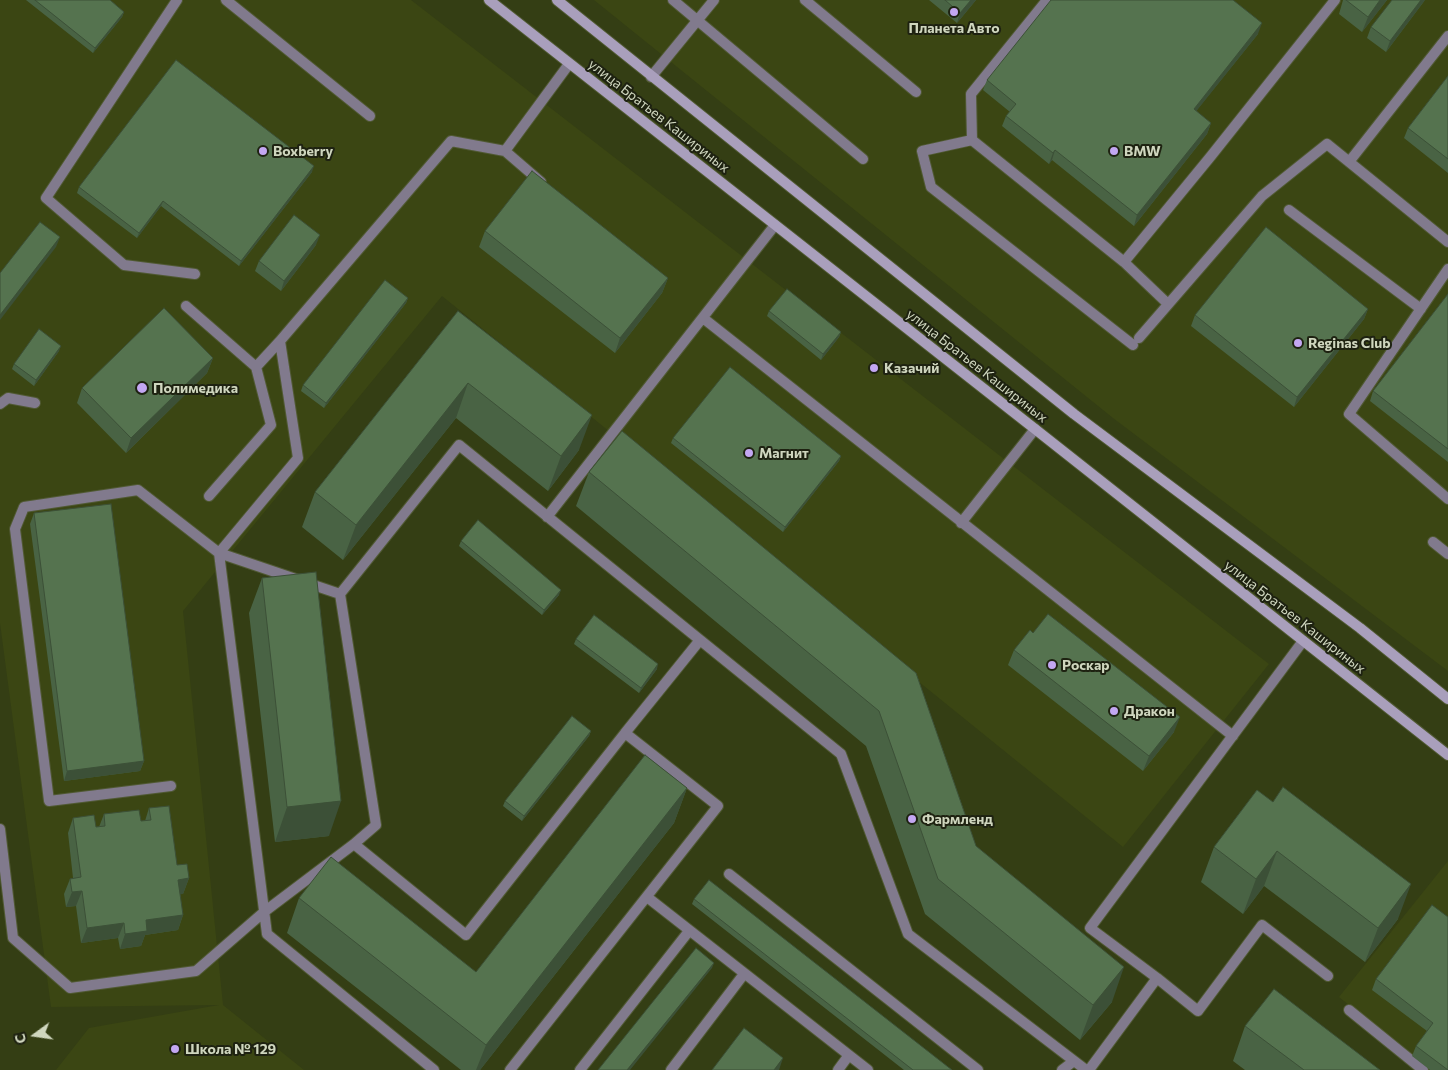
<!DOCTYPE html>
<meta charset="utf-8">
<style>
body{margin:0}
#map{position:relative;width:1448px;height:1070px;overflow:hidden;background:#343e14;font-family:Commissioner,sans-serif}
canvas{display:block}
.north{position:absolute;left:10px;top:1010px;width:50px;height:50px;-webkit-text-stroke:4px #1e2211;paint-order:stroke;rotate:256deg;font-size:14px;font-weight:700;line-height:20px;text-align:center;color:#cfd6be}
.north::after{content:'';display:block;margin:auto;width:18px;height:22px;background:#cfd6be;clip-path:polygon(50% 0,100% 100%,50% 72%,0 100%)}
</style>
<div id="map">
<canvas width="1448" height="1070"></canvas>
<div class="north">С</div>
</div>
<script>
const ctx = document.querySelector('canvas').getContext('2d');
ctx.lineJoin = 'round';
function fillPath(path, color) { ctx.fillStyle = color; ctx.fill(path, 'evenodd'); }
const poly = rows => new Path2D(rows.map(r => 'M' + r).join(''));
function strokePath(path, color, width, dash) { ctx.strokeStyle = color; ctx.lineWidth = width; ctx.lineCap = dash ? 'butt' : 'round'; ctx.setLineDash(dash || []); ctx.stroke(path); }
function drawText(font, color, halo, rows, align = 'center') {
  ctx.font = font + ' Commissioner,sans-serif'; ctx.lineWidth = 4; ctx.setLineDash([]); ctx.textBaseline = 'middle'; ctx.strokeStyle = halo; ctx.fillStyle = color; for (const [text, x, y, turn = 0] of rows) {
    ctx.save(); ctx.translate(x, y); ctx.rotate((+turn || 0) * Math.PI / 180); ctx.textAlign = isNaN(turn) ? turn : align; if (halo) ctx.strokeText(text, 0, 0); ctx.fillText(text, 0, 0); ctx.restore();
  }
}
fillPath(poly([
 [0,0,411,0,1269,664,1123,847,442,296,183,611,223,1005,304,1070,56,1070,89,1028,219,1005,51,1007,0,623],
 [594,0,1448,0,1448,671,1113,418],
 [1448,861,1448,1070,1430,1070,1339,997]
]), '#3b4613');
const service = poly([
 [177,0,46,198,124,265,195,274],
 [226,0,370,116],
 [673,0,863,159],
 [805,0,916,92],
 [651,77,714,0],
 [972,140,971,94,1047,0],
 [505,151,541,182],
 [1349,162,1448,36],
 [1289,210,1421,309],
 [1124,262,1211,156,1335,0],
 [1448,269,1349,414,1448,499],
 [186,306,256,367],
 [703,318,1233,736],
 [1139,338,1262,196,1327,144,1448,242],
 [1133,345,931,187,922,151,972,140,1124,262,1168,304],
 [0,404,8,398,35,403],
 [209,496,271,425,256,367,280,341],
 [547,517,775,225],
 [961,523,1035,429],
 [1433,542,1448,554],
 [625,733,700,640],
 [171,786,49,801,15,529,24,507,138,490,219,553,340,594],
 [0,829,13,938,70,988,196,971,264,912,354,844,376,825,340,594,459,445,841,754,908,934,1086,1070],
 [354,844,466,935,625,733,718,806,510,1070],
 [729,874,978,1070],
 [647,897,868,1070],
 [1157,978,1198,1011,1262,925,1328,976],
 [1349,1010,1423,1070],
 [434,1070,267,934,219,553,298,458,280,341,451,141,505,151,569,64],
 [580,1070,689,931],
 [671,1070,744,974],
 [838,1070,849,1055],
 [1062,1070,1074,1061],
 [1089,1070,1157,978,1090,928,1303,641]
]);
const secondary = poly([
 [489,0,1035,429,1448,755],
 [557,0,1074,414,1360,628,1448,699]
]);
strokePath(service, '#505933', 12);
strokePath(secondary, '#505933', 12);
strokePath(service, '#817a8d', 10);
strokePath(secondary, '#a99fbc', 10);
fillPath(poly([
 [26,0,110,0,124,12,122,17,93,53],
 [929,0,976,0,957,23],
 [1343,0,1387,0,1362,32,1339,14],
 [1425,0,1386,52,1367,38,1371,27],
 [1258,34,1196,111,1211,123,1207,134,1134,226,1052,160,1049,164,1002,126,1006,116,1010,112,983,90,987,80],
 [1448,76,1448,173,1404,138,1408,128],
 [312,172,239,266,161,206,137,238,77,193,79,187],
 [485,231,668,278,662,293,615,353,479,247],
 [316,245,281,291,255,271,259,261],
 [1448,294,1448,462,1370,401,1373,391],
 [408,298,406,303,324,408,301,391,303,385],
 [1368,309,1364,319,1294,407,1191,326,1195,315],
 [458,311,579,450,548,491,456,418,343,560,302,527,315,492],
 [769,311,841,332,839,337,821,360,767,316],
 [59,351,34,386,12,369,14,364],
 [213,358,207,373,126,453,77,403,82,388],
 [673,438,841,456,839,461,783,532,671,443],
 [589,472,916,673,976,846,1112,1002,1080,1040,925,914,866,746,576,506],
 [34,513,144,761,140,771,64,781,30,524],
 [461,541,559,595,542,615,459,546],
 [262,578,329,836,275,842,249,613],
 [1033,633,1174,732,1143,771,1008,665,1014,650],
 [576,639,657,669,639,693,574,644],
 [591,731,589,736,522,821,503,806,505,801],
 [687,788,674,823,480,1070,461,1070,287,933,299,898,476,972],
 [1257,790,1398,919,1365,962,1264,886,1243,914,1201,882,1214,847],
 [149,808,177,865,189,878,183,894,180,894,183,915,178,930,145,935,141,946,120,949,118,938,81,943,76,906,66,907,64,894,70,879,73,878,68,833,73,818,96,827,99,827,104,814,141,821,145,821],
 [694,899,952,1070,904,1070,692,904],
 [1448,917,1448,1070,1430,1070,1412,1056,1416,1046,1427,1031,1372,990,1376,979],
 [1245,1026,1380,1070,1245,1070,1233,1061]
]), '#496344');
fillPath(poly([
 [971,0,976,0,957,23,960,13],
 [1380,0,1387,0,1362,32,1368,17],
 [1421,0,1425,0,1386,52,1390,41],
 [124,12,122,17,93,53,95,48],
 [1262,23,1258,34,1190,119,1194,109],
 [1211,123,1207,134,1134,226,1137,215],
 [1055,150,1052,160,1049,164,1053,153],
 [314,166,312,172,239,266,241,261],
 [163,201,161,206,137,238,139,233],
 [320,235,316,245,281,291,284,281],
 [60,237,56,247,0,320,0,315],
 [668,278,662,293,615,353,620,338],
 [408,298,406,303,324,408,326,403],
 [1368,309,1364,319,1294,407,1297,397],
 [841,332,839,337,821,360,823,354],
 [61,346,59,351,34,386,36,380],
 [213,358,207,373,126,453,131,438],
 [468,383,456,418,343,560,356,525],
 [592,415,579,450,548,491,561,456],
 [841,456,839,461,783,532,785,527],
 [561,590,559,595,542,615,544,610],
 [658,664,657,669,639,693,641,688],
 [1180,717,1174,732,1143,771,1149,756],
 [591,731,589,736,522,821,524,816],
 [144,761,140,771,64,781,67,771],
 [687,788,674,823,480,1070,476,1070,486,1045],
 [341,801,329,836,275,842,287,807],
 [1277,851,1264,886,1243,914,1256,879],
 [189,878,183,894,173,895,178,880],
 [1411,884,1398,919,1365,962,1378,928],
 [82,891,76,906,66,907,72,892],
 [183,915,178,930,145,935,141,946,120,949,125,934,146,920],
 [124,923,118,938,81,943,87,928],
 [714,963,712,968,630,1070,627,1070],
 [1124,967,1112,1002,1080,1040,1093,1005],
 [783,1058,779,1070,774,1070]
]), '#3c5037');
const building = poly([
 [35,0,110,0,124,12,95,48,35,0],
 [945,0,971,0,960,13,945,0],
 [1051,0,1233,0,1262,23,1194,109,1211,123,1137,215,1055,150,1053,153,1006,116,1016,104,987,80,1051,0],
 [1346,0,1380,0,1368,17,1346,0],
 [1392,0,1421,0,1390,41,1371,27,1392,0],
 [176,60,314,166,241,261,163,201,139,233,79,187,176,60],
 [1448,76,1448,159,1408,128,1448,76],
 [532,171,668,278,620,338,485,231,532,171],
 [294,215,320,235,284,281,259,261,294,215],
 [40,222,60,237,0,315,0,273,40,222],
 [1266,227,1368,309,1297,397,1195,315,1266,227],
 [385,280,408,298,326,403,303,385,385,280],
 [787,289,841,332,823,354,769,311,787,289],
 [1448,294,1448,449,1373,391,1448,294],
 [164,308,213,358,131,438,82,388,164,308],
 [458,311,592,415,561,456,468,383,356,525,315,492,458,311],
 [39,329,61,346,36,380,14,364,39,329],
 [730,367,841,456,785,527,673,438,730,367],
 [622,431,916,673,976,846,1124,967,1093,1005,938,879,879,711,589,472,622,431],
 [111,504,144,761,67,771,34,513,111,504],
 [478,520,561,590,544,610,461,541,478,520],
 [316,572,341,801,287,807,262,578,316,572],
 [1048,614,1180,717,1149,756,1014,650,1030,630,1033,633,1048,614],
 [594,615,658,664,641,688,576,639,594,615],
 [572,716,591,731,524,816,505,801,572,716],
 [645,755,687,788,486,1045,299,898,331,857,476,972,645,755],
 [1283,787,1411,884,1378,928,1277,851,1256,879,1214,847,1257,790,1273,802,1283,787],
 [169,806,177,865,187,864,189,878,178,880,183,915,146,920,147,931,125,934,124,923,87,928,82,891,72,892,70,879,81,877,73,818,94,815,96,827,105,826,104,814,139,810,141,821,151,820,149,808,169,806],
 [709,880,952,1070,913,1070,694,899,709,880],
 [1432,905,1448,917,1448,1070,1416,1046,1433,1023,1376,979,1432,905],
 [696,948,714,963,627,1070,598,1070,696,948],
 [1274,989,1380,1070,1304,1070,1245,1026,1274,989],
 [744,1028,783,1058,774,1070,712,1070,744,1028]
]);
fillPath(building, '#55734f');
strokePath(building, '#3c5037', 1);
for (const [x, y, r, color] of [
 [954,12,5,"#c3a7f2"],
 [263,151,5,"#c3a7f2"],
 [1114,151,5,"#c3a7f2"],
 [1298,343,5,"#c3a7f2"],
 [874,368,5,"#c3a7f2"],
 [142,388,6,"#c3a7f2"],
 [749,453,5,"#c3a7f2"],
 [1052,665,5,"#c3a7f2"],
 [1114,711,5,"#c3a7f2"],
 [912,819,5,"#c3a7f2"],
 [175,1049,5,"#c3a7f2"]
]) { const dot = new Path2D(); dot.arc(x, y, r, 0, 2 * Math.PI); ctx.fillStyle = color; ctx.fill(dot); strokePath(dot, '#1e2211', 2); }
drawText('bold 14px', '#cfd6be', '#1e2211', [
 ["Планета Авто",954,28,"center"],
 ["Boxberry",273,151],
 ["BMW",1124,151],
 ["Reginas Club",1308,343],
 ["Казачий",884,368],
 ["Полимедика",153,388],
 ["Магнит",759,453],
 ["Роскар",1062,665],
 ["Дракон",1124,711],
 ["Фармленд",922,819],
 ["Школа № 129",185,1049]
], 'left');
drawText('14px', '#cfd6be', '#1e2211', [
 ["улица Братьев Кашириных",659,116,38],
 ["улица Братьев Кашириных",977,366,38],
 ["улица Братьев Кашириных",1295,617,38]
]);
</script>
